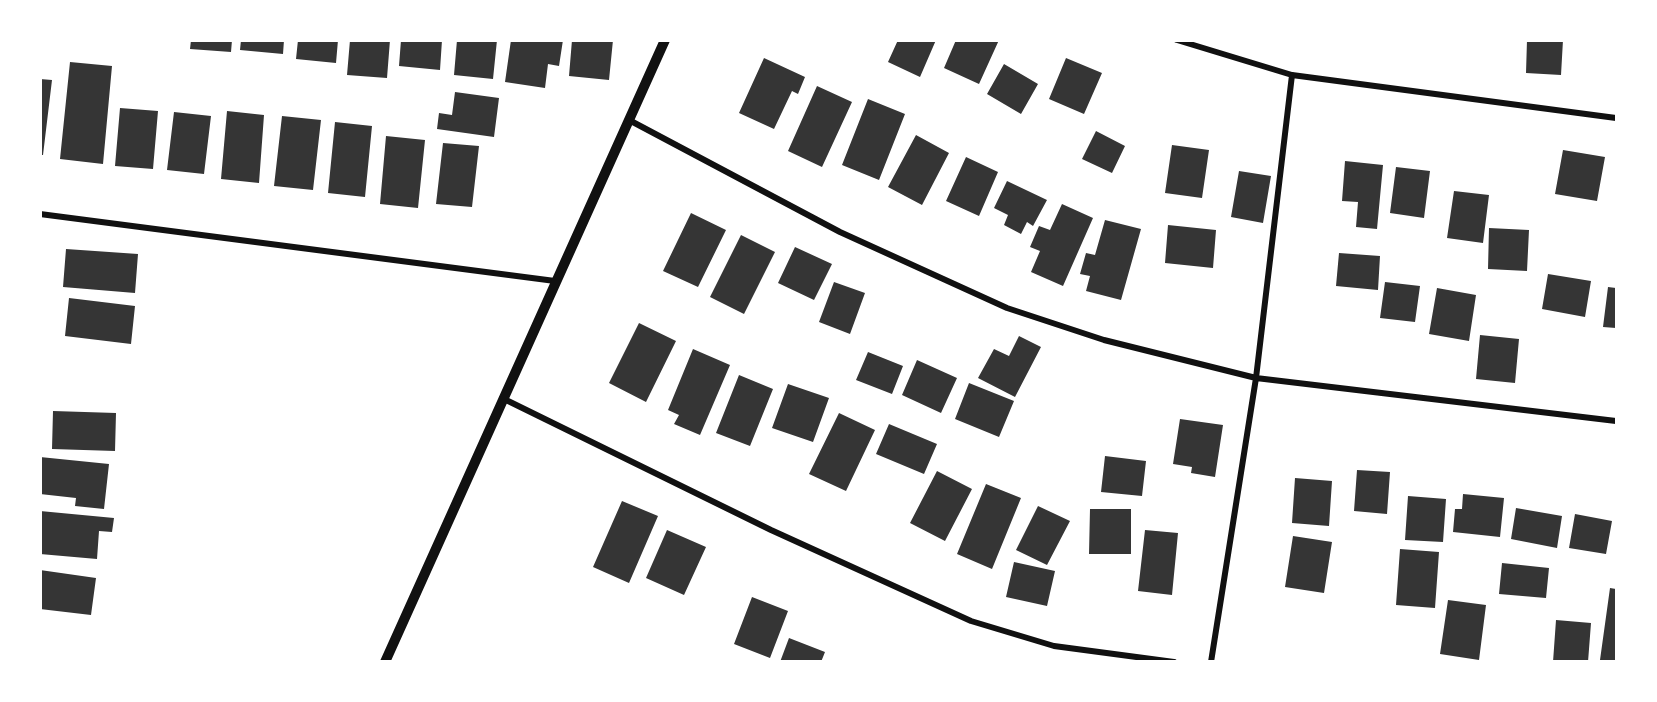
<!DOCTYPE html>
<style>
body{margin:0}
#map{position:relative;width:1657px;height:702px;overflow:hidden;background:#fff;font-family:"Times New Roman",serif}
canvas{display:block}
.frame{position:absolute;inset:0;border:42px solid #fff;pointer-events:none}
</style>
<div id="map">
<canvas width="1657" height="702"></canvas>
<div class="frame"></div>
</div>
<script>
const ctx = document.querySelector('canvas').getContext('2d');
ctx.lineJoin = 'round';
function fillPath(path, color) { ctx.fillStyle = color; ctx.fill(path, 'evenodd'); }
const poly = rows => new Path2D(rows.map(r => 'M' + r).join(''));
function strokePath(path, color, width, dash) { ctx.strokeStyle = color; ctx.lineWidth = width; ctx.lineCap = dash ? 'butt' : 'round'; ctx.setLineDash(dash || []); ctx.stroke(path); }
fillPath(poly([
 [191,40,232,40,231,52,190,49],
 [241,40,284,40,283,54,240,50],
 [298,40,338,40,336,63,296,59],
 [350,40,390,40,387,78,347,75],
 [401,40,442,40,440,70,399,66],
 [457,40,497,40,493,79,454,75],
 [511,40,563,40,559,66,548,64,545,88,505,82],
 [572,40,613,40,609,80,569,76],
 [898,40,936,40,920,77,888,62],
 [956,40,999,40,979,84,944,68],
 [1527,40,1563,40,1561,75,1526,73],
 [764,58,805,77,798,94,792,91,774,129,739,113],
 [1066,58,1102,73,1084,114,1049,99],
 [70,62,112,66,103,164,60,159],
 [1004,64,1038,84,1021,114,987,94],
 [40,79,52,80,43,155,40,155],
 [817,86,852,102,822,167,788,151],
 [455,92,499,98,494,137,437,129,439,113,452,115],
 [868,99,905,114,879,180,842,165],
 [120,108,158,111,153,169,115,166],
 [227,111,264,115,259,183,221,179],
 [174,112,211,116,204,174,167,170],
 [282,116,321,120,313,190,274,186],
 [335,122,372,126,365,197,328,193],
 [1096,131,1125,146,1112,173,1082,159],
 [916,135,949,153,922,205,888,187],
 [386,136,425,140,418,208,380,204],
 [443,143,479,146,472,207,436,204],
 [1172,145,1209,150,1202,198,1165,193],
 [1563,150,1605,157,1597,201,1555,194],
 [966,157,998,172,979,216,946,201],
 [1345,161,1383,165,1377,229,1356,227,1358,202,1342,201],
 [1396,167,1430,171,1424,218,1390,213],
 [1239,171,1271,176,1263,223,1231,217],
 [1007,181,1047,200,1033,226,1027,222,1021,234,1004,225,1008,215,994,208],
 [1454,191,1489,195,1483,243,1447,238],
 [1062,204,1093,218,1063,286,1031,272,1040,251,1030,247,1039,226,1050,230],
 [691,213,726,230,698,287,663,271],
 [1105,220,1141,229,1121,300,1086,291,1090,276,1080,274,1086,253,1095,255],
 [1168,225,1216,230,1213,268,1165,263],
 [1489,228,1529,230,1527,271,1488,269],
 [741,235,775,252,744,314,710,297],
 [795,247,832,264,814,300,778,283],
 [66,249,138,254,135,293,63,287],
 [1339,253,1380,256,1378,290,1336,286],
 [1548,274,1591,281,1585,317,1542,309],
 [834,282,865,293,850,334,819,322],
 [1385,282,1420,286,1415,322,1380,318],
 [1608,287,1616,288,1616,328,1603,327],
 [1437,288,1476,295,1469,341,1429,334],
 [69,298,135,306,131,344,65,336],
 [639,323,676,341,646,402,609,383],
 [1480,335,1519,339,1515,383,1476,379],
 [1019,336,1041,347,1015,397,978,378,994,349,1009,356],
 [693,349,730,365,700,435,674,424,679,415,668,410],
 [868,352,903,366,892,394,856,380],
 [917,360,957,378,941,413,902,395],
 [739,375,773,389,750,446,716,433],
 [969,383,1014,401,999,437,955,419],
 [788,384,829,398,813,442,772,428],
 [53,411,116,413,115,451,52,449],
 [839,413,875,430,846,491,809,474],
 [1180,419,1223,425,1215,477,1191,473,1192,467,1173,464],
 [889,424,937,444,924,474,876,454],
 [1105,456,1146,461,1142,496,1101,492],
 [40,457,109,464,104,509,75,506,76,498,40,494],
 [1357,470,1390,472,1387,514,1354,511],
 [937,471,972,489,945,541,910,523],
 [1295,478,1332,481,1329,526,1292,523],
 [986,484,1021,498,992,569,957,554],
 [1463,494,1504,498,1500,537,1453,532,1455,509,1462,509],
 [1408,496,1446,499,1443,542,1405,540],
 [622,501,658,516,629,583,593,567],
 [1038,506,1070,521,1047,565,1016,550],
 [1516,508,1562,516,1557,548,1511,539],
 [1090,509,1131,509,1131,554,1089,554],
 [40,511,114,518,112,532,99,531,97,559,40,554],
 [1575,514,1612,521,1606,554,1569,548],
 [667,530,706,547,684,595,646,578],
 [1145,530,1178,533,1172,595,1138,591],
 [1293,536,1332,542,1324,593,1285,587],
 [1400,549,1439,552,1435,608,1396,605],
 [1014,562,1055,571,1047,606,1006,597],
 [1502,563,1549,568,1546,598,1499,594],
 [40,570,96,578,91,615,40,609],
 [1610,588,1616,589,1616,662,1600,660],
 [752,597,788,611,770,658,734,644],
 [1448,600,1486,605,1479,660,1440,654],
 [1556,620,1591,623,1588,662,1553,662],
 [789,638,825,652,821,662,780,662]
]), '#353535');
strokePath(poly([
 [1177,40,1292,75,1616,118],
 [629,120,840,232,1007,308,1104,340,1256,378,1616,421],
 [40,214,555,281],
 [502,398,771,530,971,621,1054,646,1174,662],
 [1211,662,1256,378,1292,75]
]), '#111', 6);
strokePath(poly([
 [385,662,665,40]
]), '#111', 10);
</script>
